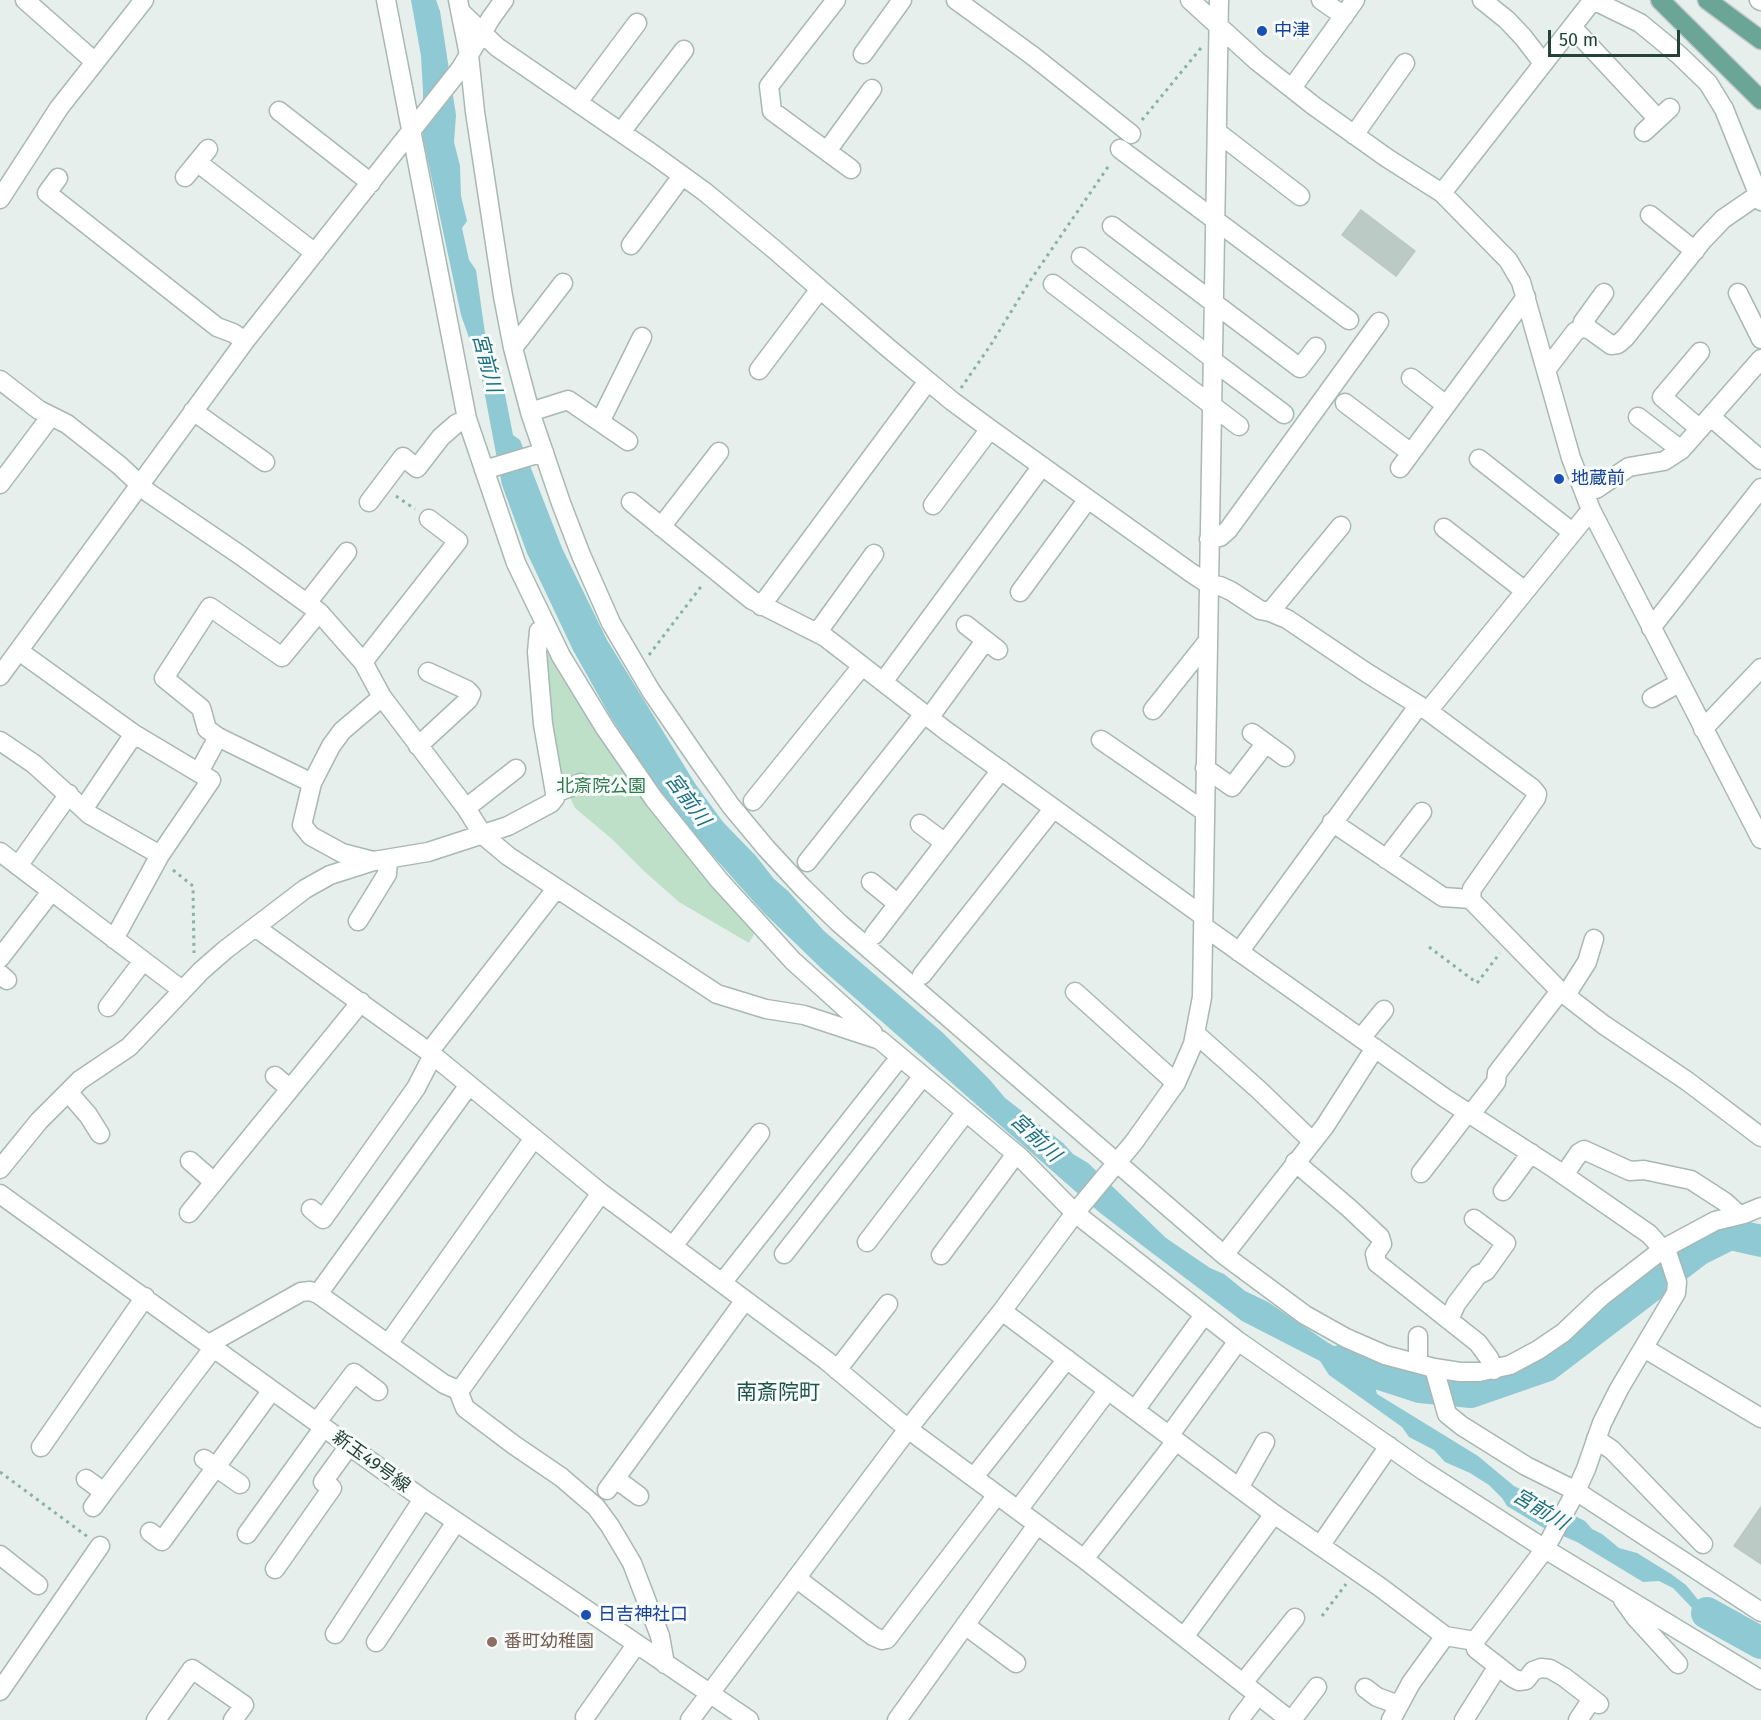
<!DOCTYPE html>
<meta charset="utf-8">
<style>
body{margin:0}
#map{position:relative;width:1761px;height:1720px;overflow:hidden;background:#e6efeb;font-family:"Fira Sans",sans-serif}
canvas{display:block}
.scale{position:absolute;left:1548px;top:30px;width:132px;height:27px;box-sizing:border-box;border:3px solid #24423a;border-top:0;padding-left:8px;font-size:18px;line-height:21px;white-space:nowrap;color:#24423a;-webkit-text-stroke:4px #f7fbf9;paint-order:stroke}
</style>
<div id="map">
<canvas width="1761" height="1720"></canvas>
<div class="scale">50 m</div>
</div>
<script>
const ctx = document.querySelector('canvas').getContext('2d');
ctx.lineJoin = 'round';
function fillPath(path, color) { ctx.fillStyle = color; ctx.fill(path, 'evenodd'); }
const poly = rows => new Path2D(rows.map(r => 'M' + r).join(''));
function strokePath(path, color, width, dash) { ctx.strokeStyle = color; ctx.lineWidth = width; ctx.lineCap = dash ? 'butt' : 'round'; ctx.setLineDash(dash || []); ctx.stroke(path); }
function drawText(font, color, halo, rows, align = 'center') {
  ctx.font = font + ' "Fira Sans","Noto Sans JP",sans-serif'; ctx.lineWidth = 6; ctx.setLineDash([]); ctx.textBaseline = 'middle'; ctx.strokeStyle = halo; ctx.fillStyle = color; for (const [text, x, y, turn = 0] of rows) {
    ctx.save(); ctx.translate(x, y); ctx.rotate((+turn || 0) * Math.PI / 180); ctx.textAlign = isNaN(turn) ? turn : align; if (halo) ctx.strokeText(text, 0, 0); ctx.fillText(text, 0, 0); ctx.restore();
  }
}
fillPath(poly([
 [548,647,757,929,749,943,679,902,645,872,613,840,575,808,562,781,548,727]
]), '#bfe0c8');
fillPath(poly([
 [411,0,436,0,440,11,456,115,454,142,460,166,461,196,467,221,462,228,469,260,476,270,485,333,501,374,513,435,520,440,562,548,607,640,696,785,723,822,756,856,774,879,788,891,824,931,942,1032,990,1080,1005,1098,1063,1143,1073,1154,1088,1163,1166,1238,1210,1268,1224,1274,1245,1291,1268,1302,1327,1342,1346,1353,1385,1369,1375,1386,1377,1394,1478,1456,1514,1486,1585,1521,1592,1529,1602,1534,1619,1548,1637,1553,1671,1574,1686,1585,1704,1607,1743,1629,1744,1635,1724,1628,1695,1611,1673,1588,1659,1581,1643,1582,1577,1542,1542,1527,1507,1506,1502,1498,1489,1485,1470,1473,1445,1462,1434,1450,1409,1437,1402,1427,1329,1375,1320,1361,1242,1321,1143,1246,1099,1212,823,970,763,912,683,822,646,771,610,716,573,650,527,553,502,485,480,369,461,315,423,138,423,91,421,56]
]), '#8ec9d4');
strokePath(poly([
 [1340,1361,1420,1387,1471,1392,1546,1366,1698,1250,1730,1234,1761,1241],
 [1707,1613,1761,1643]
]), '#8ec9d4', 32);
const building = poly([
 [1361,210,1415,251,1396,276,1342,235,1361,210],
 [1761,1507,1761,1564,1734,1546,1761,1507]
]);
fillPath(building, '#bbcac4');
strokePath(building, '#b8c9c2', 1.5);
const minor = poly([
 [25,0,95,62],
 [386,0,467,419,516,563,561,656,605,728,654,799,719,880,793,961,873,1033],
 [458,0,469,55,475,112,503,296,513,348,530,412,561,503,581,555,611,623,651,691,699,761,731,806,766,848,803,888,839,923,1224,1255,1305,1315,1346,1338,1385,1355,1434,1368,1460,1372,1479,1372,1510,1365,1538,1350,1563,1333,1601,1297,1663,1249,1715,1221,1744,1214,1761,1207],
 [836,0,769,86,772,111,851,169],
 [956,0,1033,56,1131,134],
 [1190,0,1257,61,1314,106,1387,158,1442,193,1508,260,1521,282,1571,458,1591,510,1761,839],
 [1321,0,1344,16],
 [1482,0,1507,20,1523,37,1543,63],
 [1593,0,1640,23,1679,55,1708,83,1724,109,1761,201],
 [1759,0,1761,1],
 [461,12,497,47,654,155,705,192,775,250,887,347,952,401,990,429,1190,572,1208,584,1220,586,1231,591,1260,610,1270,612,1287,619,1367,673,1428,711,1532,788,1537,794,1536,798,1472,889,1471,899,1474,903,1560,991,1604,1025,1687,1081,1761,1137],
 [1572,27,1658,119],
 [863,54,902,0],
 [1292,88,1355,0],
 [578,102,637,23],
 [279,111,371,183],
 [621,132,684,50],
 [1217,132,1300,196],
 [1644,132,1670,108],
 [1354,135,1405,63],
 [1120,149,1349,320],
 [827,151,872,89],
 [197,162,315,253],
 [185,177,208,149],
 [58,178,47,193,217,327,233,333,245,341],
 [1442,193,1593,0],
 [0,199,59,108,144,0],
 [1650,215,1695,251],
 [1112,226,1300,368,1316,347],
 [631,245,682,176],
 [1081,257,1212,358],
 [1053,284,1239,426],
 [1738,293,1761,339],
 [1581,328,1583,322,1604,293],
 [513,348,563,283],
 [1212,360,1284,414],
 [759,370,820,289],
 [1546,370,1575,332,1581,328,1589,329,1611,345,1618,344,1625,338,1703,240,1723,219,1758,195],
 [1411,378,1446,405],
 [0,380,39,410,67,424,119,465,149,493,240,555,319,612,363,662,382,697,466,808,483,835,508,856,717,994,766,1009,804,1015,880,1040,1021,1158,1075,1213,1238,1341,1424,1471,1545,1549,1761,1680],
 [1345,403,1411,453],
 [193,411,265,462],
 [530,412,568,400,628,441],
 [1638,417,1681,450],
 [1711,417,1761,460],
 [600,422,642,337],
 [1700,429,1662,397,1700,352],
 [1479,459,1572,532],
 [1400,468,1526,297],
 [484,470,544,452],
 [0,484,51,416],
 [1584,490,1596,489,1629,467,1664,461,1681,450,1761,359],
 [369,502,403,457,417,468,441,437,456,424,467,419],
 [631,502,752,600,825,637,945,730,1203,916],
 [933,505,990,429],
 [661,527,719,452],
 [1444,528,1525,591],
 [1209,539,1220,537,1228,530,1379,322],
 [1020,592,1088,499],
 [307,603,347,552],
 [761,606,928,381],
 [1270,612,1341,526],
 [966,625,998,650],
 [1651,628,1761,488],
 [817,633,874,554],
 [363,662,458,541,429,519],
 [0,676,245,341,461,68,491,18,504,0],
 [883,682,1042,466],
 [1652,698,1679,683],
 [1153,710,1207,642],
 [1428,711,1591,510],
 [929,718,985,641],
 [1703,729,1761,668],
 [1252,733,1285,757],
 [1101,740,1204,811],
 [0,741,34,764,90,815,160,855,211,780,134,734,19,651],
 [418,746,468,700,471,694,467,690,428,672],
 [1205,768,1232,787,1266,743],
 [199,772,218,737],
 [312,783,218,737,207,729,201,708,164,678,210,607,282,657,319,612],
 [555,793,581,783],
 [753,801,862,666],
 [84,808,134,734],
 [466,808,516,769],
 [1332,822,1443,897,1471,899],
 [920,824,945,843],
 [0,852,182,990],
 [1386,859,1422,812],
 [373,861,342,853,311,836,302,825,312,783,331,746,342,731,382,697],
 [807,862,924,714],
 [18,866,69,794],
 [871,882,898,904],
 [358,921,387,874,388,859],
 [255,927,429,1052,601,1193,827,1361,908,1429,1084,1559,1290,1720],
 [874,935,1001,770],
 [114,939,160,855],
 [1239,952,1419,705],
 [0,958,51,892],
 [0,974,7,980],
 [922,975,1053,809],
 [1075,992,1176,1083],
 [1566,995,1587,962,1594,939],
 [108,1007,143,961],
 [1196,1034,1259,1090,1312,1141],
 [1361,1038,1384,1010],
 [429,1052,556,889],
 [275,1076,290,1089],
 [68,1092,88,1115,100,1134],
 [1471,1114,1496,1082,1497,1073,1560,991],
 [190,1161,214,1182],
 [1295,1162,1349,1208,1380,1237,1382,1244,1375,1254,1377,1263,1478,1343,1489,1358,1494,1370],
 [0,1169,39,1121,80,1080,129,1047,201,971,225,950,305,889,330,875,374,861,428,852,508,826,551,803,555,798,555,793,543,724,537,652,539,631,546,626],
 [1421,1173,1468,1112],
 [1564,1175,1579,1153,1584,1150,1630,1171,1644,1170,1691,1180,1725,1202,1739,1215],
 [1503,1191,1531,1153],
 [0,1194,423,1499,749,1720],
 [311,1209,323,1219,416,1088,433,1055],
 [189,1213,361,1002],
 [867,1242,966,1112],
 [673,1246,760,1133],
 [784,1254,923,1076],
 [941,1255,1016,1154],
 [1224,1255,1325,1126,1375,1048],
 [722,1283,900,1057],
 [318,1294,469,1085],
 [1002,1311,1274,1514,1380,1587,1445,1636,1475,1641,1545,1549,1576,1491,1586,1469,1602,1423,1619,1389,1676,1293,1677,1282,1668,1255,1649,1234,1555,1169,1445,1098,1203,926],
 [1449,1320,1456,1304,1478,1275,1486,1271,1506,1243,1474,1219],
 [1418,1336,1418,1364],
 [209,1344,301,1292,310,1291,318,1294,444,1384,458,1390,463,1386,601,1193],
 [388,1344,534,1138],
 [1644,1348,1761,1418],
 [1434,1368,1447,1414,1462,1426,1526,1466,1576,1491,1761,1612],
 [837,1370,888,1304],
 [458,1390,465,1408,514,1445,561,1477,596,1507,610,1526,632,1563,660,1636,665,1664],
 [1135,1410,1204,1315],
 [317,1422,354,1373,378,1391],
 [1169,1436,1238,1341],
 [1596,1439,1612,1450,1703,1544],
 [41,1447,145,1297],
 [204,1459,240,1484],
 [974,1477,1067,1359],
 [86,1479,104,1492,214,1347],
 [616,1479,639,1496],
 [1239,1488,1265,1442],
 [607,1490,745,1300],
 [93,1507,104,1492],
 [1018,1510,1108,1390],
 [150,1532,162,1541,272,1390],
 [247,1534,324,1427],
 [1320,1546,1389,1446],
 [0,1555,38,1585],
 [1084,1559,1176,1441],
 [275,1569,332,1488,323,1482,349,1446],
 [796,1578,873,1636,882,1640,887,1639,997,1495],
 [1623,1600,1636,1618,1678,1664],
 [965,1625,1016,1663],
 [335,1634,423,1499],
 [1184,1637,1274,1514],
 [1475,1641,1476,1649,1513,1678,1519,1681,1526,1680,1533,1671,1541,1668,1550,1669,1564,1677,1599,1704],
 [376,1642,456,1522],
 [1243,1683,1295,1618],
 [1365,1688,1377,1697,1399,1705],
 [0,1691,100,1546],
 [585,1717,636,1645],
 [156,1720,192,1669,244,1705,233,1720],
 [690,1720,908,1429,1002,1311,1075,1213,1134,1142,1176,1083,1193,1044,1202,997,1219,0],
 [897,1720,1037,1525],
 [1239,1720,1258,1695],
 [1292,1720,1317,1687],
 [1391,1720,1411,1683,1445,1636],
 [1464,1720,1498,1666],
 [1578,1720,1592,1699]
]);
const major = poly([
 [1660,0,1761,100],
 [1707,0,1761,40]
]);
strokePath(minor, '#a8b8b2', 21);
strokePath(major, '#c2cac8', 21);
strokePath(poly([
 [1142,120,1201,48],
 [961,388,990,346,1030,281,1110,164],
 [396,496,415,509],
 [649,655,703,584],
 [173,870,193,886,194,953],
 [1429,947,1477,983,1500,953],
 [0,1472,88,1537],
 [1322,1616,1346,1584]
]), '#86b3a5', 3, [3, 4.5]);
strokePath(minor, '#fff', 18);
strokePath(major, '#6aa596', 18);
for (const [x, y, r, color] of [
 [1262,31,6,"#1a4fb4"],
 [1559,479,6,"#1a4fb4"],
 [586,1615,6,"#1a4fb4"],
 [492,1642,6,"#8d6e63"]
]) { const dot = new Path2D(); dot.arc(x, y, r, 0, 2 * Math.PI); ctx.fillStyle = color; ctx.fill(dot); strokePath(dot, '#f7fbf9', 2); }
drawText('18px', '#164399', '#f7fbf9', [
 ["中津",1274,31],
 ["地蔵前",1571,479],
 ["日吉神社口",598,1615]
], 'left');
drawText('18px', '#2d7a4b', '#f7fbf9', [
 ["北斎院公園",601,787]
]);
drawText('18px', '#24423a', '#f7fbf9', [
 ["新玉49号線",371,1462,36]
]);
drawText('18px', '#785e54', '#f7fbf9', [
 ["番町幼稚園",504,1642]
], 'left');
drawText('italic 20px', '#1c6f80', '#f7fbf9', [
 ["宮前川",486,363,75],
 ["宮前川",687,800,53],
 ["宮前川",1035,1138,43],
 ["宮前川",1540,1510,31]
]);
drawText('21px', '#1f5548', '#f7fbf9', [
 ["南斎院町",778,1393]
]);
</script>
